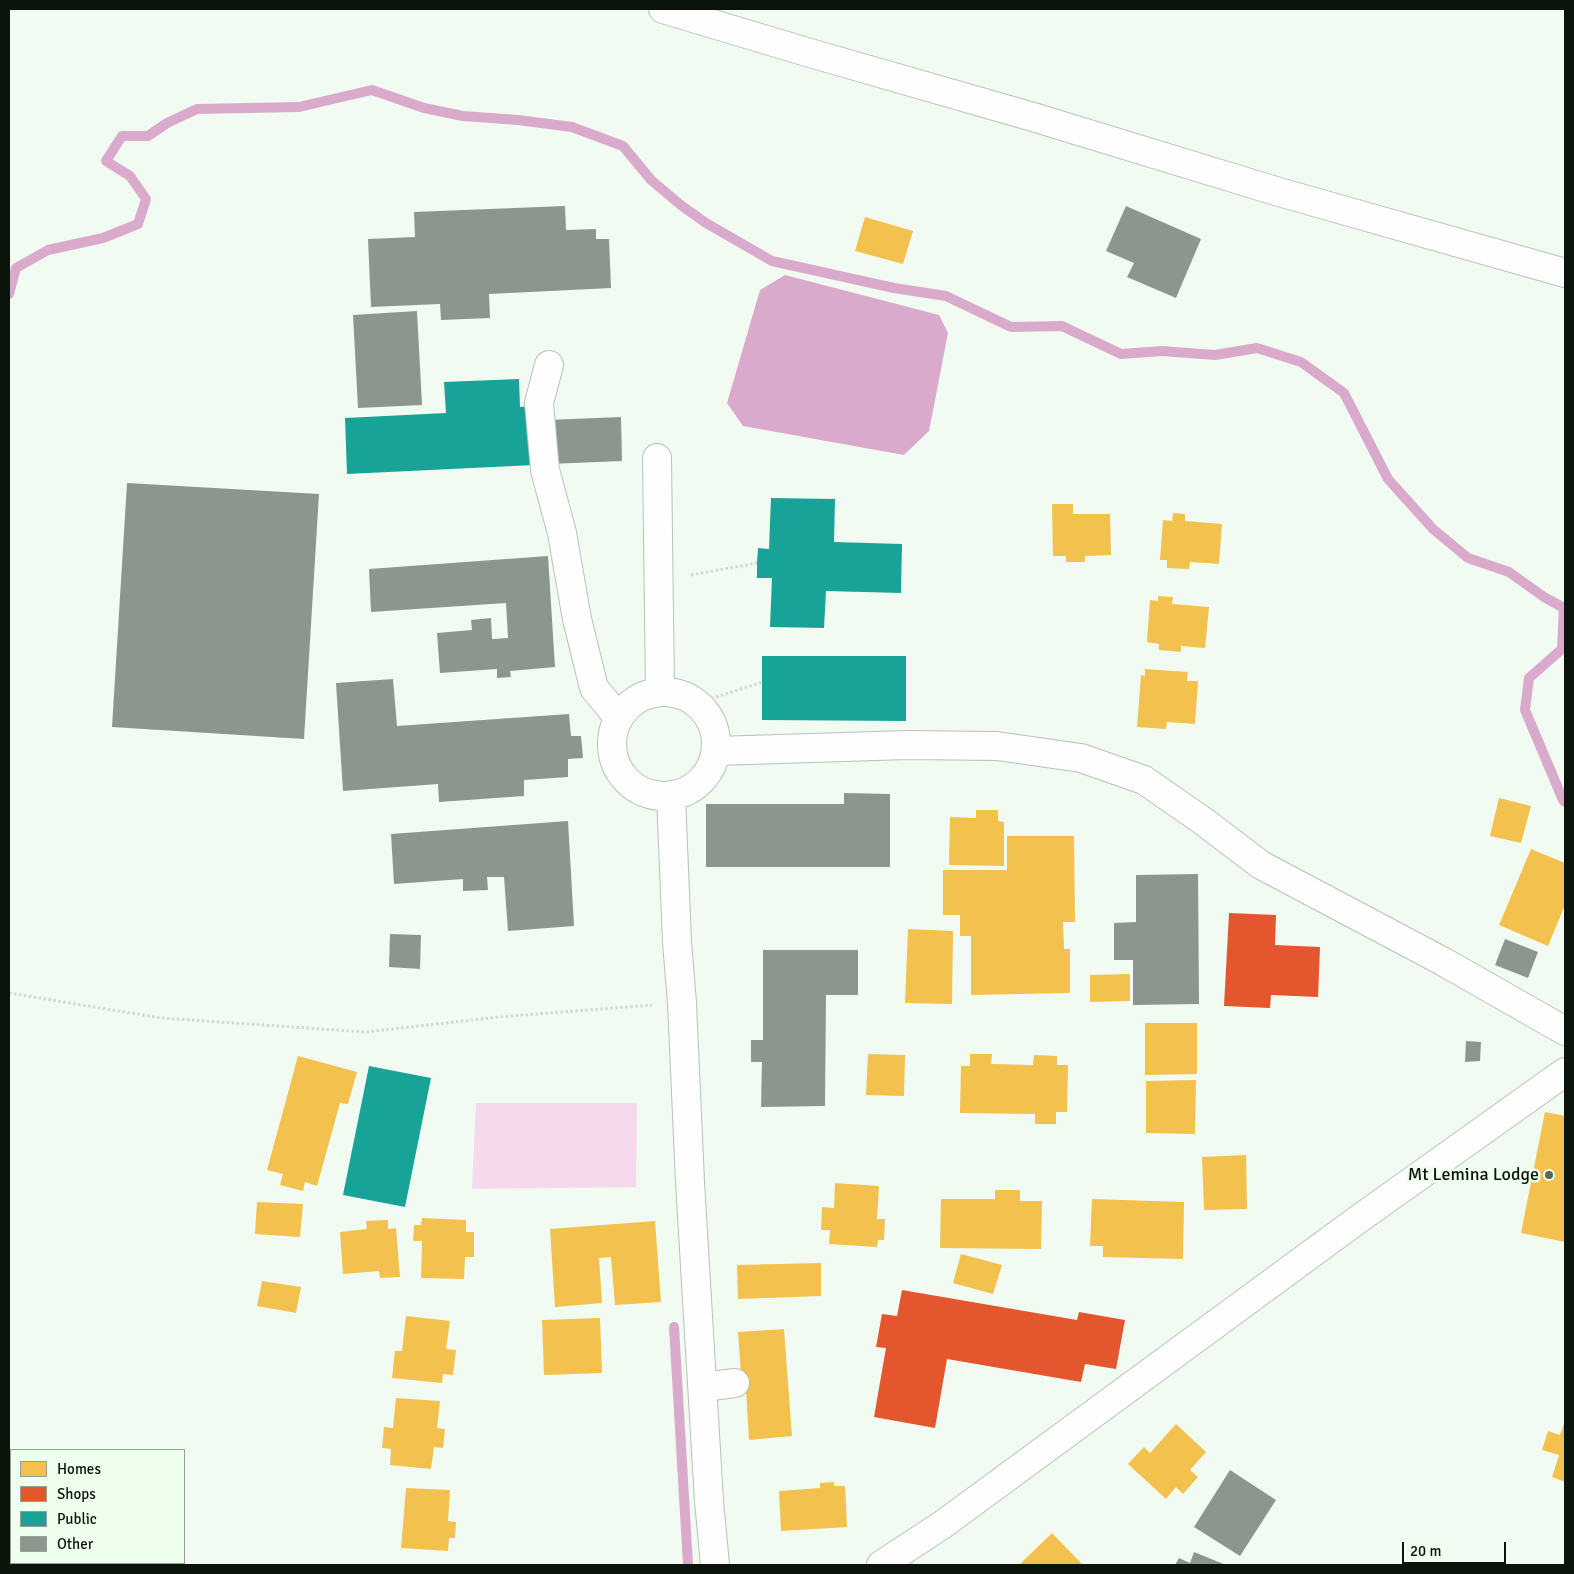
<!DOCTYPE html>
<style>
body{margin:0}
#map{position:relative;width:1574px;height:1574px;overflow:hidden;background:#f2fbf1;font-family:Signika,sans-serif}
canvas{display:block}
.frame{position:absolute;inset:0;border:10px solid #0b140a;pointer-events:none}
.legend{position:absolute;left:10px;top:1449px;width:175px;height:115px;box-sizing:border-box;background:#eeffed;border:1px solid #93a192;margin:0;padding:6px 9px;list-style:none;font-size:15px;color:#0b140a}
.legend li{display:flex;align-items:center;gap:10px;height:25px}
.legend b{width:25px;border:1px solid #93a192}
.scale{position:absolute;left:1402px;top:1542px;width:104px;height:22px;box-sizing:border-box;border:2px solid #0b140a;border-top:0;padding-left:6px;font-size:15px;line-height:18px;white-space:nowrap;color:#0b140a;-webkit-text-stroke:4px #eeffed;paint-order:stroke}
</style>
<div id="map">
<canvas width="1574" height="1574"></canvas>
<div class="frame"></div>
<ul class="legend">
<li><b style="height:14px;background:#f2c14e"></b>Homes</li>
<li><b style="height:14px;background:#e4572e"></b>Shops</li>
<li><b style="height:14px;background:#17a398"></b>Public</li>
<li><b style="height:14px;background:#8d968d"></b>Other</li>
</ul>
<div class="scale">20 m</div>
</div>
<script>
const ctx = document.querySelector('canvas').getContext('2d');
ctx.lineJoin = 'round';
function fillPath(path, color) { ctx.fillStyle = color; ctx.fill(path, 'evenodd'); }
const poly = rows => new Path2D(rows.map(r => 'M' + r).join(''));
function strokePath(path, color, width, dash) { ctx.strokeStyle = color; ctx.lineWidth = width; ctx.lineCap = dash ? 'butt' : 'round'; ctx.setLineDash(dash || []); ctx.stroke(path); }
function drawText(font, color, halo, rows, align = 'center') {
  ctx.font = font + ' Signika,sans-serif'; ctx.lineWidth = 5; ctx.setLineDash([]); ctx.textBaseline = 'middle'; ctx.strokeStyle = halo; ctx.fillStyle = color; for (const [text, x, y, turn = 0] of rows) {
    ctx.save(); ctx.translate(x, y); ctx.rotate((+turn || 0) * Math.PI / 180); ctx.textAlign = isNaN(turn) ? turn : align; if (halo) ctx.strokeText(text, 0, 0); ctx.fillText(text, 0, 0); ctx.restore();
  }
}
fillPath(poly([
 [476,1103,637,1103,636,1187,472,1189]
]), '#f6d9ed');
fillPath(poly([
 [785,275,939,315,948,333,929,431,904,455,743,426,727,403,760,290]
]), '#daaacd');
fillPath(poly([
 [865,217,913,231,903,264,855,251],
 [1052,504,1073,504,1073,514,1110,514,1111,555,1085,556,1085,562,1066,562,1066,556,1053,556],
 [1173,513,1185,514,1185,521,1222,524,1219,564,1190,562,1189,569,1167,568,1167,560,1160,560,1163,520,1172,521],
 [1158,596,1173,597,1172,604,1209,607,1205,648,1181,646,1181,652,1159,650,1159,644,1147,642,1150,600,1158,601],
 [1145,669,1188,672,1187,681,1198,681,1195,724,1167,722,1166,729,1137,727,1141,675,1145,676],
 [1499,798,1531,806,1521,843,1490,836],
 [976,810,998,810,998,821,1004,822,1004,866,949,865,950,817,976,818],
 [1007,836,1074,836,1075,922,1063,922,1064,949,1070,949,1070,993,971,995,971,936,960,936,960,915,943,915,943,870,1007,870],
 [1531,849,1565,863,1565,905,1548,946,1499,925],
 [908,929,953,931,952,1004,905,1003],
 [1130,974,1130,1001,1090,1002,1090,975],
 [1145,1023,1197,1023,1197,1074,1145,1075],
 [868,1054,905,1055,904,1096,866,1095],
 [970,1054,992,1054,991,1064,1033,1065,1034,1055,1057,1056,1057,1065,1068,1065,1067,1112,1056,1112,1056,1124,1035,1124,1035,1114,960,1113,961,1066,970,1066],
 [298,1056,357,1072,348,1104,340,1103,317,1186,305,1182,303,1191,280,1185,283,1174,267,1170],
 [1196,1080,1195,1134,1146,1133,1146,1081],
 [1545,1112,1565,1116,1565,1242,1521,1233],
 [1246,1155,1247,1209,1204,1210,1202,1157],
 [835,1183,879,1186,877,1219,885,1219,884,1240,878,1240,877,1247,829,1244,830,1230,821,1230,822,1207,834,1208],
 [995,1190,1020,1190,1020,1201,1042,1201,1041,1249,940,1248,941,1199,995,1199],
 [1092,1199,1184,1202,1183,1259,1103,1257,1103,1246,1090,1246],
 [257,1202,303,1204,300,1237,255,1234],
 [422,1218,466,1220,466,1232,474,1232,474,1257,465,1257,464,1279,421,1278,422,1241,413,1241,414,1225,421,1225],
 [388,1220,388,1229,396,1228,400,1277,380,1278,379,1271,343,1274,340,1232,367,1229,366,1221],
 [655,1221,661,1302,615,1305,611,1257,599,1258,602,1303,555,1307,550,1229],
 [961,1254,1002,1265,993,1294,953,1283],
 [821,1263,821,1296,738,1299,737,1265],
 [262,1281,301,1287,296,1313,257,1306],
 [406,1316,450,1321,446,1349,456,1350,453,1375,443,1374,442,1383,392,1378,395,1351,402,1351],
 [600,1318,602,1373,544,1375,542,1320],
 [784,1329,792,1436,749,1440,746,1389,741,1374,738,1332],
 [396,1398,440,1401,437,1428,445,1429,443,1448,434,1447,431,1469,390,1465,391,1449,382,1448,384,1427,393,1428],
 [1565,1421,1565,1482,1552,1477,1559,1455,1542,1450,1548,1431,1560,1435],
 [1176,1424,1206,1452,1190,1470,1198,1477,1183,1494,1176,1487,1166,1499,1128,1464,1144,1447,1150,1453],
 [834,1482,834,1486,845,1486,847,1527,781,1531,779,1491,820,1488,820,1483],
 [406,1488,450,1490,448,1521,456,1522,455,1538,449,1538,448,1551,401,1548],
 [1052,1533,1082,1564,1080,1565,1019,1565]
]), '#f2c14e');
fillPath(poly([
 [1229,913,1276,915,1275,945,1320,947,1318,997,1271,995,1270,1008,1224,1006],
 [902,1290,1077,1320,1079,1312,1125,1320,1116,1369,1085,1364,1081,1382,947,1359,935,1428,874,1417,886,1348,876,1347,882,1314,897,1316]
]), '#e4572e');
fillPath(poly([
 [519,379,520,407,532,406,534,465,347,474,345,418,446,413,444,382],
 [771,498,835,499,834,542,902,544,901,593,826,591,824,628,770,627,772,578,757,578,757,563,758,548,769,549],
 [762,656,906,656,906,721,762,720],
 [369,1066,431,1078,405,1207,343,1195]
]), '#17a398');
strokePath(poly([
 [9,294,16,268,48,250,103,238,138,224,146,199,130,176,106,161,122,136,148,136,167,123,197,109,299,107,372,90,424,108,463,116,518,120,572,127,623,146,651,180,682,206,706,223,772,261,894,288,946,296,1011,327,1062,326,1121,354,1162,351,1215,355,1257,348,1301,362,1344,393,1388,479,1433,529,1468,558,1509,572,1544,597,1564,608,1562,649,1529,678,1525,710,1563,800,1565,802],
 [674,1327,688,1565]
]), '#daaacd', 10);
fillPath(poly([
 [565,206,566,230,596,229,596,239,609,239,611,288,489,294,490,318,441,320,440,304,371,307,368,239,415,237,414,212],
 [1126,206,1201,239,1176,298,1127,277,1134,263,1106,251],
 [417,311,422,405,358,408,353,315],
 [621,417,622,461,549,464,547,420],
 [127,483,319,494,304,739,112,727],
 [548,556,555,667,510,671,511,677,497,678,497,669,440,673,437,633,472,630,471,620,491,618,492,639,508,638,506,603,371,612,369,569],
 [393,679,397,726,569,714,571,736,581,736,583,758,568,759,568,777,524,780,524,796,439,802,438,784,343,791,336,683],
 [844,793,890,794,890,867,706,867,706,804,844,804],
 [568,821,574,926,508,931,504,877,487,877,488,890,463,891,463,879,394,884,391,834],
 [1198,874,1199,1004,1133,1005,1133,960,1114,960,1114,923,1136,922,1136,875],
 [390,934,421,935,420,969,389,967],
 [1505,939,1538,952,1528,978,1495,965],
 [763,950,858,950,858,995,826,995,825,1106,761,1107,762,1062,751,1062,751,1040,763,1040],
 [1466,1041,1481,1042,1480,1061,1465,1062],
 [1230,1470,1276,1500,1240,1556,1194,1527],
 [1194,1552,1226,1565,1175,1565,1179,1558,1190,1563]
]), '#8d968d');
const minor = poly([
 [663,9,810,53,1033,117,1279,192,1565,273],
 [549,365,539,403,545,470,562,533,577,619,594,688,618,717],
 [657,458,660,692],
 '612 744a52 52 0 1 1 104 0a52 52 0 1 1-104 0Z',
 [716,751,907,745,997,746,1081,758,1144,780,1203,821,1261,865,1444,962,1565,1031],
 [671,796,677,942,682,1003,690,1182,709,1501,715,1565],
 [703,1387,735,1383],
 [881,1565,942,1525,1356,1221,1565,1072]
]);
strokePath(minor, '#b8c1b7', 30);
strokePath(poly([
 [691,575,757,563],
 [697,703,763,682],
 [9,993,161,1018,366,1032,499,1017,652,1005]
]), '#d3d6d2', 3, [2.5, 2.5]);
strokePath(minor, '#fdfefd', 28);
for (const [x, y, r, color] of [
 [1549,1175,5,"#5c655b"]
]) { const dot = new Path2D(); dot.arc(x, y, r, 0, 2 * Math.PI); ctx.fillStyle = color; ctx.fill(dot); strokePath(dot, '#eeffed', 2); }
drawText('18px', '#0b140a', '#eeffed', [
 ["Mt Lemina Lodge",1539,1175]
], 'right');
</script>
